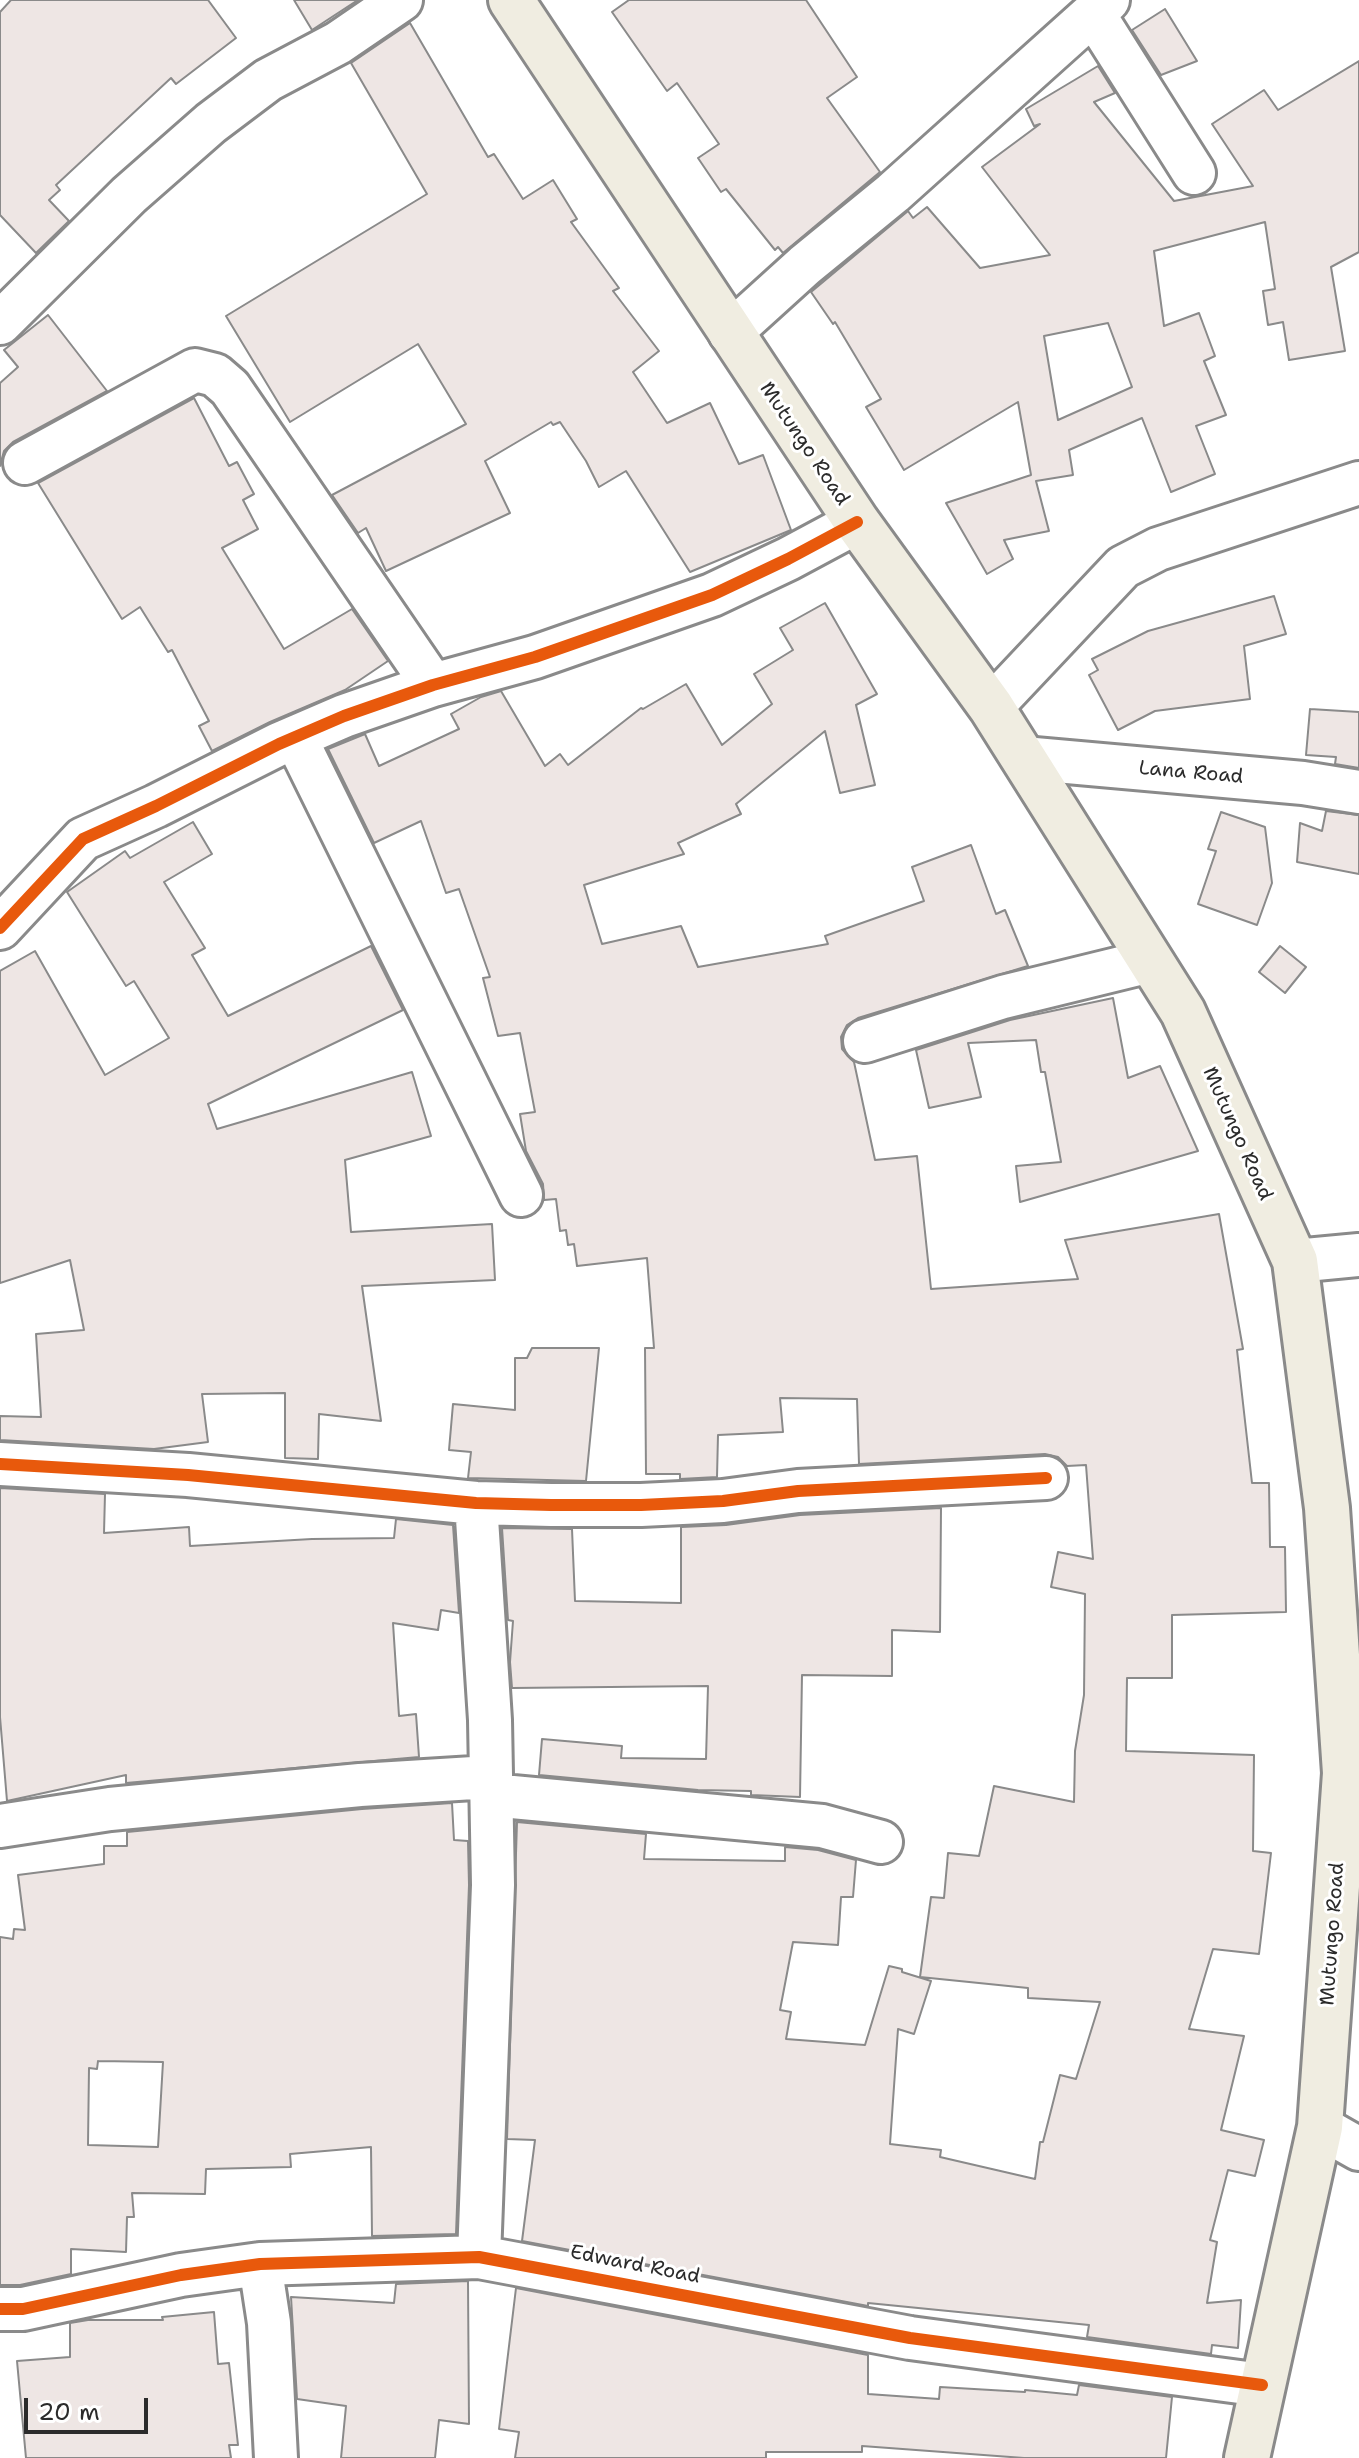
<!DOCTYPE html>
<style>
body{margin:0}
#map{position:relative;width:1359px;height:2458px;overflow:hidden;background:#fff;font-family:"Shantell Sans",sans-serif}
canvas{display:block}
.scale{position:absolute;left:24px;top:2398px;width:124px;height:36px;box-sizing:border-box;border:4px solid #2b2b2b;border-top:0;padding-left:10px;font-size:24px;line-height:28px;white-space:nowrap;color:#2b2b2b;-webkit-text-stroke:6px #fff;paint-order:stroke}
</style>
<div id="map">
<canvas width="1359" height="2458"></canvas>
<div class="scale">20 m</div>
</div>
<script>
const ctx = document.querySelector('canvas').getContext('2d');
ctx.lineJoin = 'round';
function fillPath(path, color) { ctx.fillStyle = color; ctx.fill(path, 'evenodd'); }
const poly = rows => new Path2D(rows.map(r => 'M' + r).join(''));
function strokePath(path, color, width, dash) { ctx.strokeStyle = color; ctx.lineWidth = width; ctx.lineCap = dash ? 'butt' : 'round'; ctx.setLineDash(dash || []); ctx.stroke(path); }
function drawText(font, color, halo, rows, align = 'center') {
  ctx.font = font + ' "Shantell Sans",sans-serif'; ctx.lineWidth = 6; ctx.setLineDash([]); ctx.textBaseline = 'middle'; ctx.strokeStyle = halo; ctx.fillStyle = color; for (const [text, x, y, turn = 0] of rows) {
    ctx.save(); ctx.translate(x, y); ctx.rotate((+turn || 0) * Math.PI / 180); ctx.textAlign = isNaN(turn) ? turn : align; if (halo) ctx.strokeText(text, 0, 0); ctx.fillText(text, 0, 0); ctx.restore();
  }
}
const building = poly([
 [11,0,208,0,236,38,176,84,171,78,56,185,60,190,49,200,69,221,36,253,0,215,0,12,11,0],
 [294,0,358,0,312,30,294,0],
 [629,0,806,0,857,77,827,98,880,172,783,253,778,247,775,250,726,189,721,192,698,158,719,144,677,83,667,91,612,12,629,0],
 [1165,9,1197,61,1161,75,1132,30,1165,9],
 [410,23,488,157,494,154,523,199,553,180,577,219,571,222,619,288,613,291,659,351,633,372,667,423,710,403,739,464,763,455,791,530,690,572,626,471,599,487,586,461,560,422,553,425,551,422,485,461,510,513,386,571,366,528,358,533,332,495,466,424,418,344,290,422,226,316,427,194,351,63,410,23],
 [1359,61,1359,252,1331,267,1345,351,1289,360,1283,322,1268,325,1263,291,1275,289,1265,222,1154,251,1164,326,1199,313,1215,356,1204,361,1226,415,1196,426,1215,474,1171,492,1142,418,1069,450,1073,475,1036,481,1049,531,1004,540,1013,559,987,574,946,503,1031,475,1018,402,904,470,866,407,881,399,835,322,833,324,811,292,908,211,913,218,927,207,980,268,1050,255,982,167,1040,124,1034,126,1026,109,1098,66,1115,93,1094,102,1174,201,1253,186,1212,124,1264,90,1278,110,1359,61],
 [1108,323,1132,387,1058,420,1044,336,1108,323],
 [48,315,107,391,13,442,4,451,0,466,0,383,18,367,4,350,48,315],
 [194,398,229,466,237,462,254,494,243,500,258,529,222,548,284,649,352,609,388,661,345,690,270,722,212,751,199,726,209,721,172,650,168,652,140,607,122,619,38,483,194,398],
 [1274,596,1286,634,1244,646,1250,699,1155,711,1118,730,1089,675,1098,670,1092,659,1148,631,1274,596],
 [825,603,877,694,856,705,875,785,840,793,825,731,736,804,741,814,678,843,684,854,584,885,602,944,681,926,698,967,828,944,825,936,924,901,912,867,971,845,996,914,1005,910,1028,966,858,1018,847,1025,841,1037,842,1049,854,1062,875,1160,917,1156,931,1289,1078,1279,1065,1240,1219,1214,1243,1349,1237,1350,1252,1483,1269,1483,1270,1547,1285,1547,1286,1612,1172,1615,1172,1678,1127,1678,1126,1751,1254,1755,1253,1851,1271,1853,1259,1954,1213,1949,1189,2029,1244,2036,1221,2130,1264,2140,1255,2176,1228,2170,1210,2240,1217,2242,1207,2303,1241,2300,1238,2348,1212,2345,1211,2354,1087,2337,1089,2325,868,2303,868,2306,522,2241,535,2140,507,2139,517,1822,646,1834,644,1859,785,1861,785,1847,818,1850,856,1860,853,1897,841,1897,838,1945,793,1942,780,2010,791,2012,786,2039,865,2045,889,1966,902,1969,902,1972,931,1981,914,2034,898,2029,890,2144,941,2150,940,2157,1035,2179,1040,2142,1043,2142,1060,2075,1076,2079,1100,2002,1028,1998,1028,1988,920,1977,931,1897,944,1898,948,1853,979,1856,994,1786,1074,1802,1075,1751,1084,1695,1085,1594,1051,1587,1058,1552,1093,1559,1086,1465,1067,1466,1058,1457,1045,1454,859,1464,857,1399,780,1398,783,1432,718,1435,717,1477,680,1479,680,1474,646,1474,645,1348,654,1348,647,1258,577,1266,574,1244,568,1245,566,1230,560,1231,556,1199,544,1200,543,1184,526,1151,520,1114,535,1112,520,1033,498,1036,483,978,490,977,459,889,446,893,421,821,374,843,328,749,365,734,379,766,459,729,451,714,481,697,501,691,545,766,560,754,568,765,641,708,643,709,686,684,722,745,772,704,754,674,793,650,780,628,825,603],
 [1310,709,1359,712,1359,768,1335,764,1336,757,1306,755,1310,709],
 [1326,811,1359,815,1359,874,1297,862,1300,823,1322,831,1326,811],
 [1221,812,1265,827,1272,883,1257,925,1198,904,1216,851,1208,849,1221,812],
 [193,822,212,854,164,882,205,948,192,955,228,1016,371,946,403,1010,208,1104,217,1129,412,1072,431,1136,345,1160,351,1232,492,1224,495,1280,362,1286,381,1421,319,1414,318,1459,285,1458,285,1393,202,1394,208,1442,154,1449,0,1440,0,1416,41,1417,36,1334,84,1330,70,1260,0,1283,0,971,35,951,105,1075,169,1038,134,981,126,986,67,892,125,851,130,858,193,822],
 [1280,946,1306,967,1285,993,1259,972,1280,946],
 [1113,998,1128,1078,1160,1066,1198,1151,1020,1202,1016,1166,1061,1162,1045,1072,1041,1072,1036,1040,968,1043,981,1097,929,1108,916,1050,1010,1020,1113,998],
 [532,1348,599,1348,586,1481,468,1478,471,1452,449,1450,453,1404,515,1410,515,1358,527,1358,532,1348],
 [0,1488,105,1494,104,1533,189,1527,190,1546,312,1539,394,1538,396,1519,453,1525,459,1613,441,1610,438,1630,393,1623,399,1716,416,1714,419,1757,126,1783,126,1775,7,1801,0,1717,0,1488],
 [941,1508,940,1632,892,1630,892,1676,802,1675,800,1797,751,1795,751,1791,698,1790,539,1775,542,1739,622,1746,621,1758,706,1759,708,1686,512,1688,510,1662,513,1621,508,1620,502,1528,572,1529,575,1601,681,1603,681,1527,726,1525,800,1515,941,1508],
 [452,1803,454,1840,468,1841,469,1885,456,2234,372,2236,371,2147,290,2154,291,2167,206,2169,205,2194,132,2193,134,2217,127,2217,126,2252,71,2249,71,2274,20,2285,0,2285,0,1937,13,1939,14,1929,25,1930,18,1875,104,1864,104,1846,127,1846,127,1832,362,1809,452,1803],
 [98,2061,163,2062,158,2147,88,2145,89,2068,97,2069,98,2061],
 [468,2281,469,2424,439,2420,435,2458,341,2458,346,2406,297,2399,291,2297,394,2303,396,2284,468,2281],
 [516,2288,868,2355,868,2394,939,2399,940,2387,1025,2392,1025,2390,1077,2395,1079,2385,1172,2397,1166,2458,1024,2458,862,2446,862,2452,766,2452,766,2458,515,2458,519,2432,499,2429,516,2288],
 [214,2312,218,2364,229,2363,238,2445,229,2445,231,2458,26,2458,17,2361,70,2357,70,2323,88,2320,163,2320,162,2317,214,2312]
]);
fillPath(building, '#eee6e4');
strokePath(building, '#8a8a8a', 2);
const minor = poly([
 [1093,13,1194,173],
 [0,323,129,195,211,123,268,80,338,43,401,0],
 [730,333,805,265,893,193,1108,0],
 [25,463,195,370,215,375,230,388,433,685],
 [991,707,1123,567,1158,549,1359,483],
 [295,737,521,1195],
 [1023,758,1303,783,1359,792],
 [0,928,83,839,156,806,279,744,344,716,433,685,535,657,712,595,788,559,857,522],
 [865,1041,1003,997,1150,961],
 [1295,1261,1359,1255],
 [0,1464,188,1475,476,1503,551,1505,641,1505,723,1501,798,1491,1046,1478],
 [476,1503,490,1720,493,1885,479,2257],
 [491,1795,822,1826,881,1842],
 [0,1826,110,1809,360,1785,490,1777],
 [1320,2127,1359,2149],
 [260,2264,269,2323,276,2458],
 [0,2309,23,2309,181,2275,260,2264,479,2257,910,2338,1262,2385]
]);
const major = poly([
 [511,0,857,522,991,707,1183,1012,1295,1261,1327,1508,1345,1773,1320,2127,1247,2458]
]);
strokePath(minor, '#8a8a8a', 48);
strokePath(major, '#8a8a8a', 50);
strokePath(minor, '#fff', 42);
strokePath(major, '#f0ede1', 44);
strokePath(poly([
 [0,928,83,839,156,806,279,744,344,716,433,685,535,657,712,595,788,559,857,522],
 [0,1464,188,1475,476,1503,551,1505,641,1505,723,1501,798,1491,1046,1478],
 [0,2309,23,2309,181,2275,260,2264,479,2257,910,2338,1262,2385]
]), '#e8590c', 12);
drawText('20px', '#2b2b2b', '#fff', [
 ["Mutungo Road",804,444,56],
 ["Lana Road",1191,773,5],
 ["Mutungo Road",1237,1134,66],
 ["Mutungo Road",1333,1934,-86],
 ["Edward Road",635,2265,11]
]);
</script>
